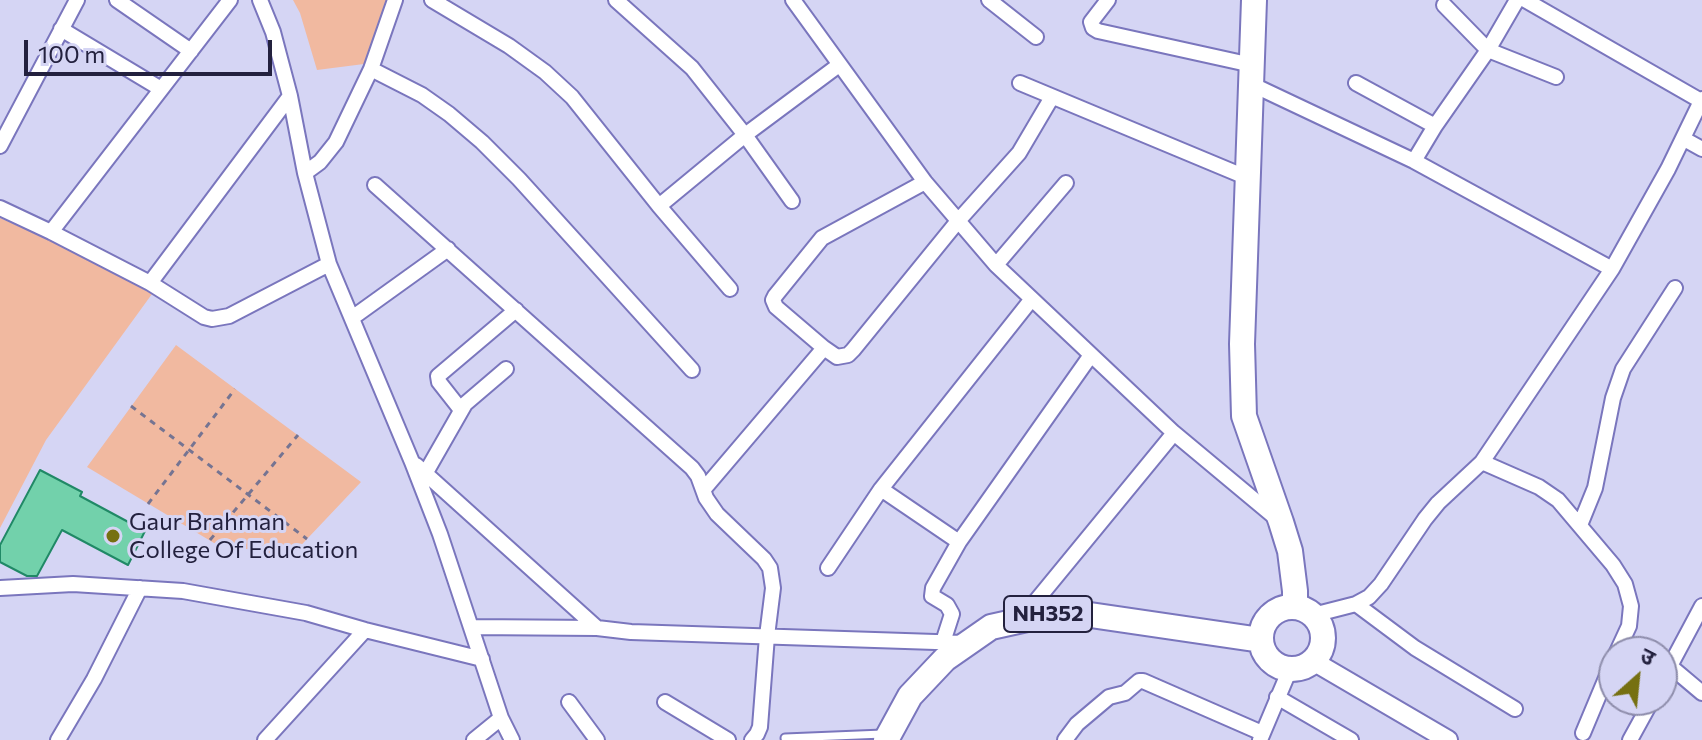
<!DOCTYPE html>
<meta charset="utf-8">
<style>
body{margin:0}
#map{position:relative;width:1702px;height:740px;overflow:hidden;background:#d5d5f4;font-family:Commissioner,"Noto Sans Devanagari",sans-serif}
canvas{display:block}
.north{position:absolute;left:1598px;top:636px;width:80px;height:80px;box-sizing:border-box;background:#d5d5f4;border:2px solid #8e8dab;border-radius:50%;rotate:27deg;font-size:22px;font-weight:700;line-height:32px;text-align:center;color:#23213e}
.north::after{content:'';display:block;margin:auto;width:28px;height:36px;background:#767011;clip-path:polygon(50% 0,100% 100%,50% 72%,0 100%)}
.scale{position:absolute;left:24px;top:40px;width:248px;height:36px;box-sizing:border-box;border:4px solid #23213e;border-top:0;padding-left:10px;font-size:24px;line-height:28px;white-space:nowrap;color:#23213e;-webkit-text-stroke:6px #d5d5f4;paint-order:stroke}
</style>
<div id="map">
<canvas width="1702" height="740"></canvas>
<div class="north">उ</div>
<div class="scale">100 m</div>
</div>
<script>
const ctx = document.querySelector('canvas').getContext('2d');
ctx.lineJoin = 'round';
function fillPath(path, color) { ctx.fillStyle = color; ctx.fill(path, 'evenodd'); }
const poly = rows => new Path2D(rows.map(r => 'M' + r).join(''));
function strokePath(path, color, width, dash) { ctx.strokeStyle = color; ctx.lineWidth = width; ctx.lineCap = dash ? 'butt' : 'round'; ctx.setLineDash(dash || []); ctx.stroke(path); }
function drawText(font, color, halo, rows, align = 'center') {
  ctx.font = font + ' Commissioner,sans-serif'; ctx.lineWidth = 6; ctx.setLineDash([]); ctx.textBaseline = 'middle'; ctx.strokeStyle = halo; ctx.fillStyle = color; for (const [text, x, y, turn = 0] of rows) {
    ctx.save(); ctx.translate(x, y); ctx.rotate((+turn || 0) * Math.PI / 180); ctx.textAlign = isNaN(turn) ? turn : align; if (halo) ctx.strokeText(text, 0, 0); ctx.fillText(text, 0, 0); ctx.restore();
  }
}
fillPath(poly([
 [293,0,389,0,378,34,364,64,317,70,300,13],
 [0,218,62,245,152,294,46,440,0,528],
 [176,345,361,482,290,557,214,543,87,467]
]), '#f1b9a0');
const building = poly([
 [40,470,82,492,80,496,145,531,128,565,62,530,37,576,27,576,0,562,0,545,40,470]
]);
fillPath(building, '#72d1ab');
strokePath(building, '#208966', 2);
const service = poly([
 [785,738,883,734]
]);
const minor = poly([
 [117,0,191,51],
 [260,0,273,32,290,96,305,173,329,264,412,462,440,534,501,718,512,740],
 [432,0,509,46,545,72,572,97,659,206,730,289],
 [616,0,692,68,745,135,792,201],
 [793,0,925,182,996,265,1174,433,1276,518],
 [989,0,1036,37],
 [1108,0,1091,22,1093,28,1098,31,1252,65],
 [1525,0,1701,101],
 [1444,5,1488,50,1556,77],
 [61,29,161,89],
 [371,69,422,95,449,114,482,142,519,179,692,370],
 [1020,83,1248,178],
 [1356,83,1435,126],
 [1251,84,1414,161,1612,269],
 [1684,139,1702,149],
 [0,146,77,0],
 [1414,161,1435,126,1488,50,1517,0],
 [305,173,320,162,336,142,371,69,395,0],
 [375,185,692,468,698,476,706,498,717,514,764,559,770,568,773,588,767,636,760,727,757,734,752,740],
 [659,206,745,135,839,65],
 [0,208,51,232,150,283,204,317,212,319,229,316,329,264],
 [51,232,230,0],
 [996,265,1066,183],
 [150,283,290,96],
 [352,318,448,249],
 [824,348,776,307,773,300,775,296,822,238,925,182],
 [461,410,439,382,438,376,516,310],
 [1482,462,1539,487,1558,500,1613,565,1625,584,1631,606,1629,626,1617,652],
 [416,465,597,628],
 [425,474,465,404,506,369],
 [704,489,824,348,837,357,848,355,853,350,958,221,1019,153,1052,97],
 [881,489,959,542],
 [1580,525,1595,488,1613,398,1623,369,1675,288],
 [828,568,881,489,1031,300],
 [0,588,73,584,183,591,306,613,365,630,482,659],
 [1356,604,1415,648,1515,709],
 [1313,615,1356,604,1369,597,1381,584,1425,519,1438,503,1482,462,1612,269,1668,169,1702,99],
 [1022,618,1174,433],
 [471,627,597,628,631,632,966,643],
 [943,642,952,614,947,605,932,596,933,588,959,542,1091,355],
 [1670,666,1702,693],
 [1662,681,1702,606],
 [1277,697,1351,740],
 [1622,700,1645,712],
 [569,702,597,740],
 [665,702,728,740],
 [1583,733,1614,659],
 [58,740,94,679,140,588],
 [265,740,365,630],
 [474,740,501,718],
 [1065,740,1077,724,1109,697,1125,693,1139,681,1143,681,1262,733],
 [1260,740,1290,669],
 [1630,740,1652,700]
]);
const tertiary = poly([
 [1313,661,1448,740]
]);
const trunk = poly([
 [1254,0,1242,344,1244,416,1281,522,1290,551,1295,591,1295,607],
 '1261 638a31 31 0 1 1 62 0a31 31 0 1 1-62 0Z',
 [886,740,910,696,945,659,991,627,1063,611,1261,640]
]);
strokePath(service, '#7a76bd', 11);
strokePath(minor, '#7a76bd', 18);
strokePath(tertiary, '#7a76bd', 22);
strokePath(trunk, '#7a76bd', 28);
strokePath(poly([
 [131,406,307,539],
 [148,504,235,389],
 [210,540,298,435]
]), '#757492', 3, [6, 6]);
strokePath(service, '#fff', 7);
strokePath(minor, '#fff', 14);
strokePath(tertiary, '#fff', 18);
strokePath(trunk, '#fff', 24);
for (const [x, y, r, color] of [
 [113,536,8,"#767011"]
]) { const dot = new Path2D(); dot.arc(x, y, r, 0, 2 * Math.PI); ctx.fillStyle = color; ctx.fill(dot); strokePath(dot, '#d5d5f4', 3); }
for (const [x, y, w] of [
 [1048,614,88]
]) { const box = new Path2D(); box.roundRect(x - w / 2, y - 18, w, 36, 6); ctx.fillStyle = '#d5d5f4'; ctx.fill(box); strokePath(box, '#23213e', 2); }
drawText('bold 22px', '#23213e', null, [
 ["NH352",1048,614]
]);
drawText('24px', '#23213e', '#d5d5f4', [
 ["Gaur Brahman",129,522],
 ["College Of Education",129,550]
], 'left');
</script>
